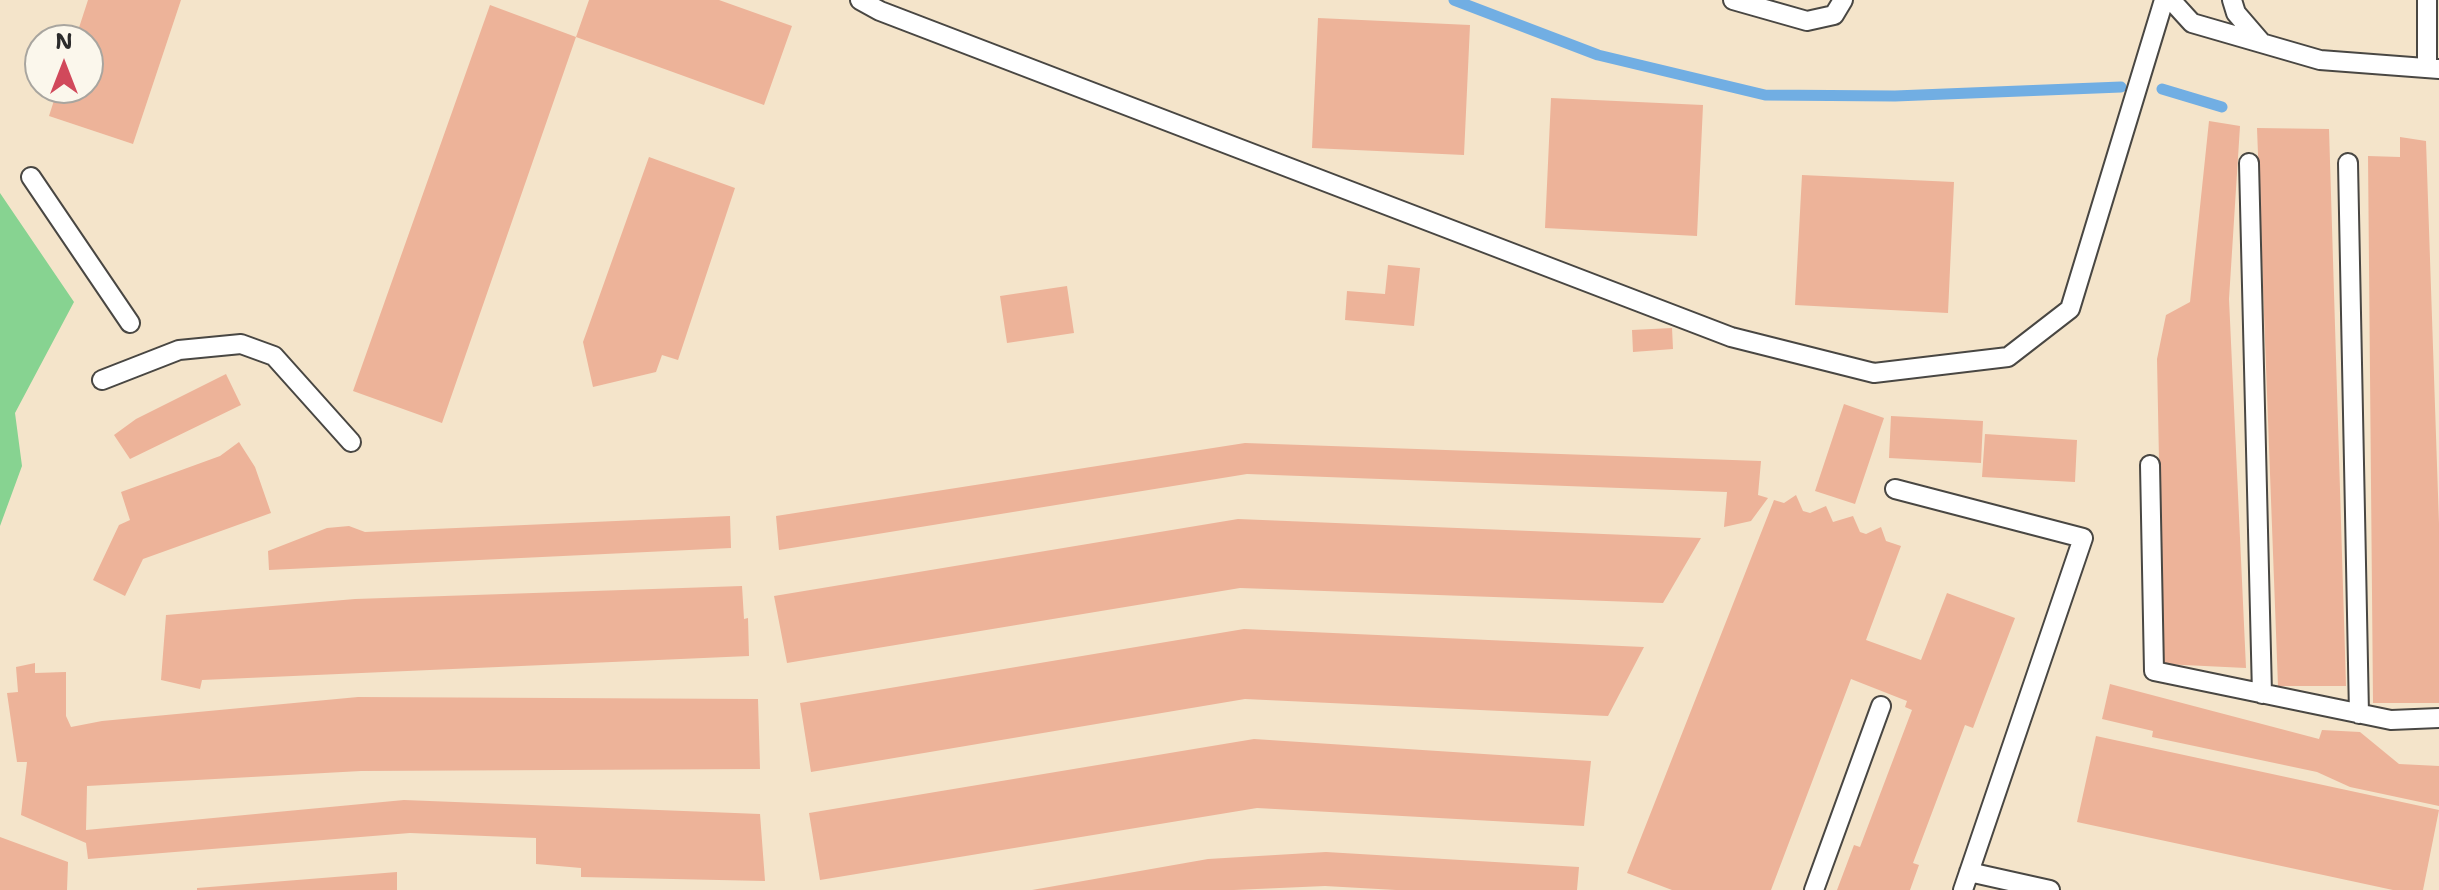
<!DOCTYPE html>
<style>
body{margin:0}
#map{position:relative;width:2439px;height:890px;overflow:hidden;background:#f4e4ca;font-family:"Shantell Sans",sans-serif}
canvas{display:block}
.north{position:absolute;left:24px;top:24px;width:80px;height:80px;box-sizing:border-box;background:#fbf7ec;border:2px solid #a8a59f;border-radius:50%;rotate:0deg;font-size:22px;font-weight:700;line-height:32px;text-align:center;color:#2b2b2b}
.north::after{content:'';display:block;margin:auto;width:28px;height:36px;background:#d1495b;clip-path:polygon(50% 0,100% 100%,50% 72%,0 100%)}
</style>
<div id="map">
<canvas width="2439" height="890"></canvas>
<div class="north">N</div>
</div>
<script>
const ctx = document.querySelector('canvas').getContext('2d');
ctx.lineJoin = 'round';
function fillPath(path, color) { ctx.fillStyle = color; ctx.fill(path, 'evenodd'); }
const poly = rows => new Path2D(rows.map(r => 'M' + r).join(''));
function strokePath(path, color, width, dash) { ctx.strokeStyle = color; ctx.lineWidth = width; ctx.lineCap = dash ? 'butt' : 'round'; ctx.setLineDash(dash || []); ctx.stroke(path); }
fillPath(poly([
 [0,193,74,302,15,413,22,466,0,526]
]), '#87d391');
strokePath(poly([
 [1454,0,1598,55,1765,95,1895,96,2121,87],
 [2162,89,2222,107]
]), '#71aee3', 11);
fillPath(poly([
 [88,0,181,0,133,144,49,116,58,88,88,88,88,40,75,40],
 [589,0,719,0,792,26,764,105,576,37],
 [490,5,576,37,442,423,353,391],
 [1318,18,1470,25,1464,155,1312,148],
 [1551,98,1703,105,1697,236,1545,228],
 [2209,121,2240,126,2229,299,2246,668,2163,664,2157,359,2166,315,2190,302],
 [2257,128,2329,129,2346,686,2278,686],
 [2400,137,2426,141,2439,524,2439,703,2373,703,2368,156,2400,157],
 [649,157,735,188,678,360,662,355,656,372,593,387,583,342],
 [1802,175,1954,182,1948,313,1795,305],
 [1388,265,1420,268,1414,326,1345,320,1347,291,1385,294],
 [1067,286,1074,333,1007,343,1000,296],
 [1672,328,1673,349,1633,352,1632,330],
 [226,374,241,405,130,459,114,435,136,419],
 [1844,404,1884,418,1855,504,1815,491],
 [1891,416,1983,421,1981,463,1889,458],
 [1985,434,2077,440,2075,482,1982,477],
 [239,442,255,467,271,513,143,559,125,596,93,580,119,525,130,520,121,492,220,456],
 [1245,443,1761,461,1758,495,1768,498,1751,521,1724,527,1727,492,1247,474,779,550,776,516],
 [1796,495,1803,511,1810,513,1826,506,1833,522,1853,516,1860,532,1866,534,1881,527,1886,541,1901,546,1866,640,1921,660,1947,593,2015,618,1973,728,1965,725,1913,863,1919,865,1910,890,1837,890,1854,845,1860,847,1912,710,1905,707,1907,701,1851,679,1771,890,1672,890,1627,873,1774,500,1784,503],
 [730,516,731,548,269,570,268,551,327,528,349,526,365,532],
 [1238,519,1701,538,1663,603,1240,588,787,663,774,596],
 [742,586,744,619,748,618,749,656,202,680,200,689,161,680,166,615,355,599],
 [1244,629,1644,647,1608,716,1245,699,811,772,800,703],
 [35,663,35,673,66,672,66,716,71,727,102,721,358,697,758,699,760,769,361,771,87,786,86,830,404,800,760,814,765,881,581,877,581,868,536,864,536,838,410,833,88,859,86,843,21,815,27,762,17,762,7,693,18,692,16,667],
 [2110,684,2319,739,2322,730,2360,732,2399,764,2439,766,2439,806,2350,787,2317,772,2152,737,2153,731,2102,719],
 [2096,736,2439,810,2423,890,2393,890,2077,822],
 [1254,739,1591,761,1584,826,1257,808,820,880,809,813],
 [0,837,68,862,67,890,0,890],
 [1326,852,1579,867,1577,890,1396,890,1325,886,1234,890,1032,890,1208,859],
 [397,872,397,890,197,890,197,888]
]), '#edb399');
const lane = poly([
 [860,0,880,11,1731,337,1874,373,2008,357,2070,309,2164,0],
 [1733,0,1807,21,1834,15,1843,0],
 [2171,0,2192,23,2320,60,2439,69],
 [2232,0,2236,13,2261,42],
 [2427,68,2427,0],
 [2249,163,2262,694],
 [2348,163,2359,714],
 [31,177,130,323],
 [102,380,179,350,241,344,274,356,351,442],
 [2150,465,2154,671,2391,720,2439,718],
 [1895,489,2083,538,1963,890],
 [1969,872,2050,890],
 [1814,890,1881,706]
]);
strokePath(lane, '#494743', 22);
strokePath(lane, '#fff', 18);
</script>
